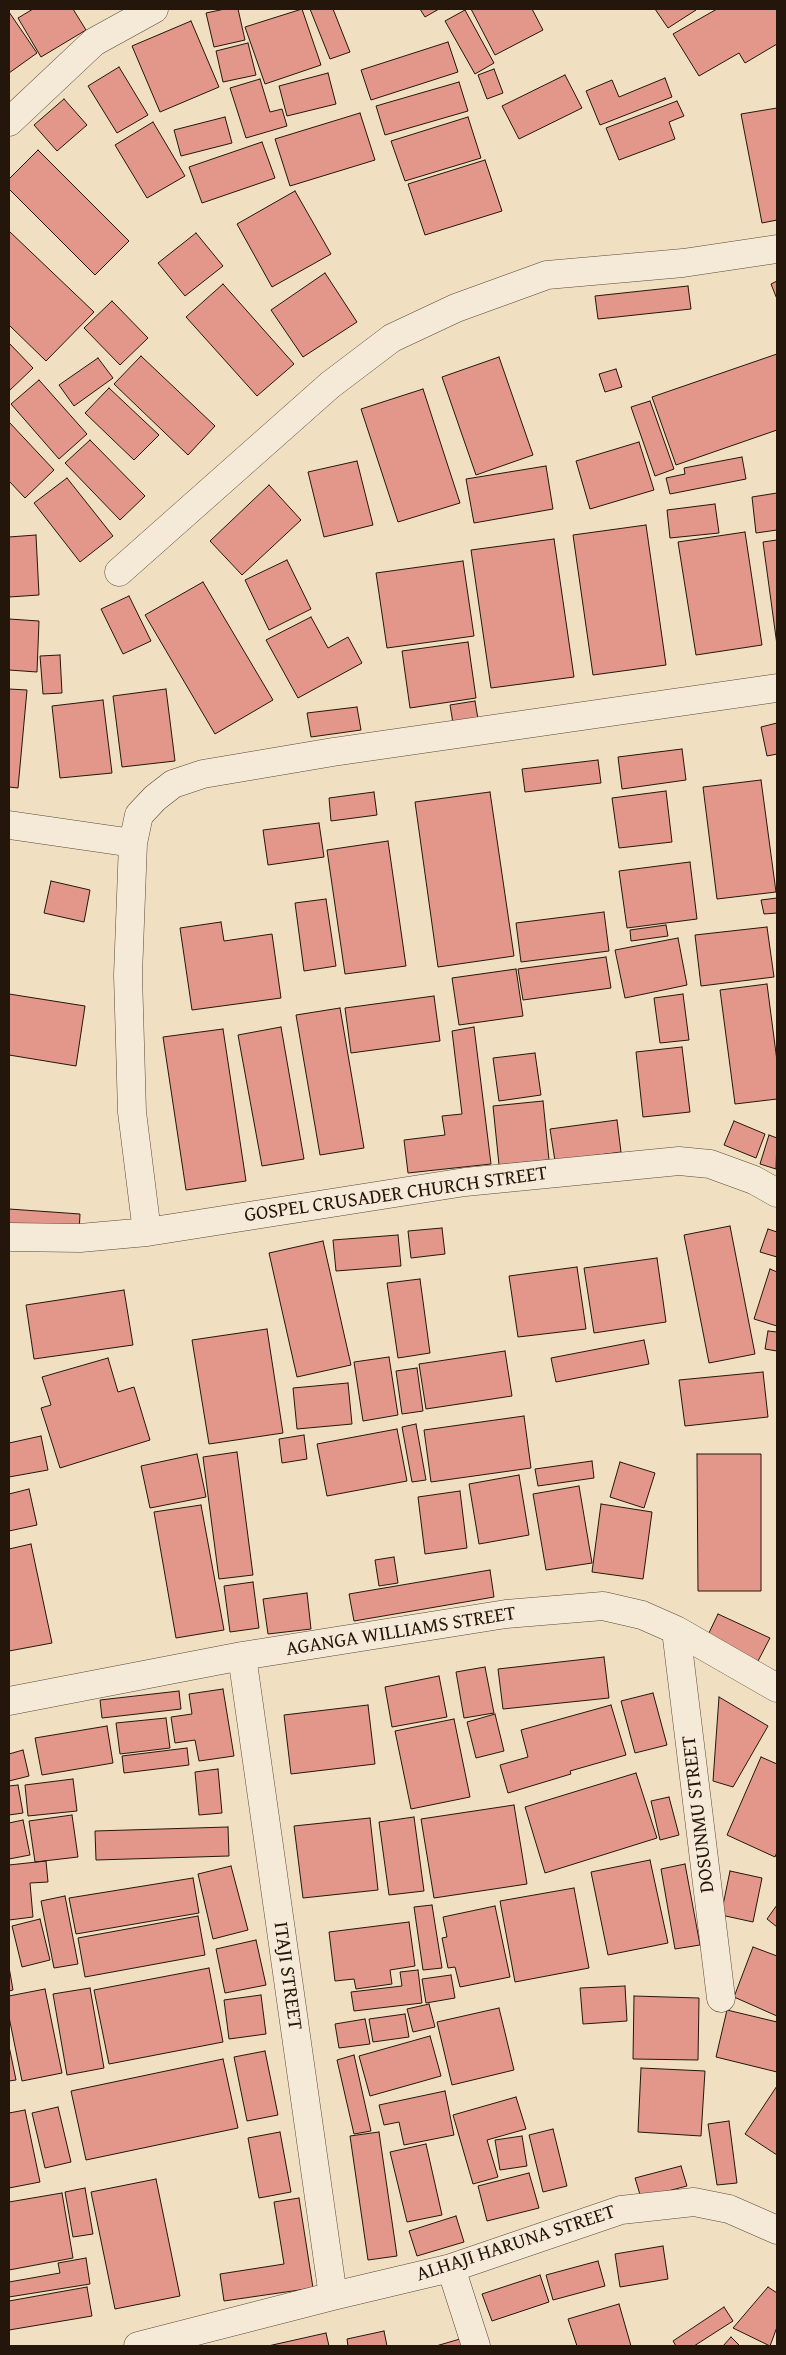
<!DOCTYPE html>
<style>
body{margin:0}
#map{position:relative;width:786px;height:2355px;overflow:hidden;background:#f0dfc1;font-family:"Gentium Book Plus",serif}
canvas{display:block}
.frame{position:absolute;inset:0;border:10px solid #25160b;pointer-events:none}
</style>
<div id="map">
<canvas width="786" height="2355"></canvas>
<div class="frame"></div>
</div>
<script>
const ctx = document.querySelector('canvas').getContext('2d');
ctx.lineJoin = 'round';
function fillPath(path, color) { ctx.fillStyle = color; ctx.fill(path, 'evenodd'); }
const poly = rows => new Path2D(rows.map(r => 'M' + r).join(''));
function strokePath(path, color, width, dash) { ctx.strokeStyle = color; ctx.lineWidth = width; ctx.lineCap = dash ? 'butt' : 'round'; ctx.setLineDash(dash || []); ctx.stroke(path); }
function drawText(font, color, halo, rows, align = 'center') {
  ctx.font = font + ' "Gentium Book Plus",serif'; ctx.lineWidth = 5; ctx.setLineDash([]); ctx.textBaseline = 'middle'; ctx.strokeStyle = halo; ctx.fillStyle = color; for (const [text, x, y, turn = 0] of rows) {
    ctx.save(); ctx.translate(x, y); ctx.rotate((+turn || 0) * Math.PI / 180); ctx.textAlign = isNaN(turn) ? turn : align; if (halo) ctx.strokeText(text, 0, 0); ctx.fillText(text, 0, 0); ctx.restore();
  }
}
const building = poly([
 [33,9,73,9,86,30,41,57,18,18,33,9],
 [225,9,238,9,245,40,214,47,206,13,225,9],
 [302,9,321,65,265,84,245,27,302,9],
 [310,9,333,9,350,52,330,59,310,9],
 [420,9,439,9,425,17,420,9],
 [471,9,532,9,543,30,495,55,471,9],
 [655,9,694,9,696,10,668,28,655,9],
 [717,9,777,9,777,44,745,63,739,53,699,76,673,34,717,9],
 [465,10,494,63,475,74,445,21,465,10],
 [9,12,37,53,9,73,9,12],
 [191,21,219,87,160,112,132,46,191,21],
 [448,42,458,72,371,100,361,70,448,42],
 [248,43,256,75,223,82,216,51,248,43],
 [119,67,148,115,117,133,88,86,119,67],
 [494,69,503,93,487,99,478,75,494,69],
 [328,73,336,104,287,116,279,86,328,73],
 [565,75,582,108,519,139,502,106,565,75],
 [665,78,672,97,600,125,586,91,612,80,619,97,665,78],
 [260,79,270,112,282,109,287,126,246,138,230,88,260,79],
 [459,82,468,111,385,135,376,106,459,82],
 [64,99,87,125,57,151,34,125,64,99],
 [677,101,684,116,669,122,675,139,619,160,606,128,677,101],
 [777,108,777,220,762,223,741,114,777,108],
 [360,113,375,160,290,186,275,139,360,113],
 [225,117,232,143,181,156,174,130,225,117],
 [468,117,481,158,405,181,391,141,468,117],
 [153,122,185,176,147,198,115,145,153,122],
 [262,142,275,178,202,203,189,167,262,142],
 [38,150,129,241,95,275,9,189,9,179,38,150],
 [485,160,502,211,425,235,408,184,485,160],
 [295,191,331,254,272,287,237,224,295,191],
 [9,231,94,312,46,361,9,325,9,231],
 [196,233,223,266,185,296,158,263,196,233],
 [325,273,357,322,303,357,271,310,325,273],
 [777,281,777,299,771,284,777,281],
 [223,284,294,364,257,396,186,317,223,284],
 [688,286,691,309,598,319,595,296,688,286],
 [112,301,148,338,120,365,84,328,112,301],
 [9,343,33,368,9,391,9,343],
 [777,354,777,430,676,465,652,397,777,354],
 [141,356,215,426,188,455,114,384,141,356],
 [499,357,533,455,476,475,442,377,499,357],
 [98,358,113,378,74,406,59,385,98,358],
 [616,369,622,387,605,392,599,374,616,369],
 [39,380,87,434,59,459,11,404,39,380],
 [109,388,159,435,134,460,85,413,109,388],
 [423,389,460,503,398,522,361,409,423,389],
 [650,401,674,469,655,476,631,407,650,401],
 [9,422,54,470,25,498,9,481,9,422],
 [90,440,145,496,120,520,65,463,90,440],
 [639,442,654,490,590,509,576,461,639,442],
 [742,457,746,479,670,494,666,478,685,474,684,468,742,457],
 [357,461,373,525,324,537,308,472,357,461],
 [546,466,553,509,474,523,466,479,546,466],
 [67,478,113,536,80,562,34,503,67,478],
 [269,485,301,520,242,575,210,541,269,485],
 [777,493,777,530,756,533,752,497,777,493],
 [715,504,719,533,670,538,667,510,715,504],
 [646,525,666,665,593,675,573,535,646,525],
 [745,532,762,645,696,655,678,542,745,532],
 [36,535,39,595,9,597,9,537,36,535],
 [554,539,574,677,491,688,471,550,554,539],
 [777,540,777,645,763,542,777,540],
 [287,560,311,609,269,630,245,580,287,560],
 [463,561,474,636,387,648,376,573,463,561],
 [203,582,273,700,215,734,145,615,203,582],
 [129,596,151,641,123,654,101,609,129,596],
 [311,617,328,648,348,637,362,663,298,698,266,640,311,617],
 [9,619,39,621,37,672,9,670,9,619],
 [468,642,476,698,410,708,402,651,468,642],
 [60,655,62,693,43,694,40,656,60,655],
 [9,689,27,690,18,788,9,787,9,689],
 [166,689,175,761,122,767,113,696,166,689],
 [103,700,112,773,60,778,52,706,103,700],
 [475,701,478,719,453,723,450,705,475,701],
 [357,707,361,730,311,737,307,713,357,707],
 [777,723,777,754,767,756,761,727,777,723],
 [682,749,686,780,622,789,618,757,682,749],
 [598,760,601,783,525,792,522,769,598,760],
 [761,780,776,892,717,899,703,787,761,780],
 [666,791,672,842,619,848,612,798,666,791],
 [374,792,377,815,331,821,329,798,374,792],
 [490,792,514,956,438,967,415,802,490,792],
 [319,823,324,857,268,865,263,830,319,823],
 [388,841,406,966,345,974,327,850,388,841],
 [690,862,697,919,627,928,619,871,690,862],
 [51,881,90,890,84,922,44,913,51,881],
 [777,898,777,913,764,914,761,900,777,898],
 [326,899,336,966,304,971,295,903,326,899],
 [604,912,609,951,521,962,516,923,604,912],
 [221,922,224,941,272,934,281,998,192,1010,180,928,221,922],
 [666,925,668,936,631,941,630,930,666,925],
 [767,927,774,977,701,986,695,935,767,927],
 [678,938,687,985,625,998,615,950,678,938],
 [606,957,611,988,523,1000,518,969,606,957],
 [516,969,523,1016,459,1025,452,978,516,969],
 [767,984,777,1061,777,1099,735,1104,720,990,767,984],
 [9,994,85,1006,76,1066,9,1055,9,994],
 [683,994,689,1040,660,1043,654,998,683,994],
 [434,996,440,1041,351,1053,345,1008,434,996],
 [340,1008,364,1148,320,1155,296,1015,340,1008],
 [281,1027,304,1159,262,1166,238,1035,281,1027],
 [474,1027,491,1164,408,1173,404,1140,445,1135,442,1116,462,1114,452,1031,474,1027],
 [223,1029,246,1181,186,1190,163,1037,223,1029],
 [682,1047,690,1112,643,1117,636,1052,682,1047],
 [535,1053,541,1095,499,1101,493,1058,535,1053],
 [543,1101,549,1160,499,1165,493,1106,543,1101],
 [617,1120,621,1152,555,1161,550,1129,617,1120],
 [734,1121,765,1134,756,1158,724,1145,734,1121],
 [769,1135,777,1138,776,1169,760,1164,769,1135],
 [9,1209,80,1214,79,1232,9,1227,9,1209],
 [730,1226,755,1354,709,1363,684,1235,730,1226],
 [442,1228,445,1254,411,1258,408,1231,442,1228],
 [768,1229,777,1232,777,1257,760,1252,768,1229],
 [398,1235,401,1266,336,1271,333,1240,398,1235],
 [323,1241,351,1365,297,1377,269,1253,323,1241],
 [657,1258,666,1322,594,1333,584,1268,657,1258],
 [577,1267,586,1329,518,1337,509,1276,577,1267],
 [770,1269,777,1272,777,1326,754,1319,770,1269],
 [420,1279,430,1353,398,1358,387,1283,420,1279],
 [124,1290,133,1345,34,1359,26,1305,124,1290],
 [267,1329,283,1433,209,1444,192,1340,267,1329],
 [768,1331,777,1332,777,1351,765,1349,768,1331],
 [644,1340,649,1364,556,1382,551,1358,644,1340],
 [505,1351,512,1396,426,1409,419,1364,505,1351],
 [389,1357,398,1415,363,1421,354,1362,389,1357],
 [108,1358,118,1392,134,1387,150,1440,60,1468,41,1408,51,1405,42,1377,108,1358],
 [417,1368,423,1411,402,1414,396,1371,417,1368],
 [763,1372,768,1417,685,1426,679,1380,763,1372],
 [348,1383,352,1424,297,1429,293,1388,348,1383],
 [524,1416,531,1468,431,1482,424,1430,524,1416],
 [416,1424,426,1480,412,1482,402,1427,416,1424],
 [397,1429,407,1481,327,1496,317,1444,397,1429],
 [304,1435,307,1459,282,1463,279,1439,304,1435],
 [41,1436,48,1470,9,1477,9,1443,41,1436],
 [237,1452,253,1575,219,1579,203,1457,237,1452],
 [197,1454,206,1497,150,1508,141,1466,197,1454],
 [697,1454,761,1454,761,1591,698,1591,697,1454],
 [592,1461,594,1478,538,1486,535,1469,592,1461],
 [620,1462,655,1473,644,1508,610,1497,620,1462],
 [519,1475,529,1535,479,1544,469,1484,519,1475],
 [579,1486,592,1563,546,1570,533,1494,579,1486],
 [29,1489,37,1525,9,1531,9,1494,29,1489],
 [460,1491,467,1548,425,1554,418,1497,460,1491],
 [601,1504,652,1512,643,1579,592,1572,601,1504],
 [201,1505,224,1630,176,1638,154,1512,201,1505],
 [31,1544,52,1643,9,1651,9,1549,31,1544],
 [394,1557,398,1583,379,1586,375,1560,394,1557],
 [490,1570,494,1597,354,1621,349,1594,490,1570],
 [253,1582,259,1628,230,1632,224,1586,253,1582],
 [307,1593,311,1629,268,1634,263,1599,307,1593],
 [718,1614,770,1638,758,1661,707,1637,718,1614],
 [604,1657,609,1698,503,1709,498,1669,604,1657],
 [485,1667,494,1713,464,1718,456,1672,485,1667],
 [439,1676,447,1717,392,1727,385,1687,439,1676],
 [223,1689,234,1756,199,1761,195,1740,175,1743,171,1717,192,1714,189,1694,223,1689],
 [179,1691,181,1709,102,1718,100,1700,179,1691],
 [653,1693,667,1745,635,1753,621,1701,653,1693],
 [719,1697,768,1726,733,1787,713,1781,719,1697],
 [368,1705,375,1764,291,1774,284,1715,368,1705],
 [611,1705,626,1755,570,1771,571,1774,508,1793,500,1765,528,1757,521,1730,611,1705],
 [495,1714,504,1751,476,1758,467,1722,495,1714],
 [166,1718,170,1748,120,1754,116,1723,166,1718],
 [454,1719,470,1797,411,1809,395,1731,454,1719],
 [107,1726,113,1763,42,1775,35,1738,107,1726],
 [187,1748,189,1765,124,1773,122,1756,187,1748],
 [23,1750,29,1776,9,1781,9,1754,23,1750],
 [761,1757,777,1764,777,1852,775,1857,727,1835,761,1757],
 [218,1769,222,1813,199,1815,195,1772,218,1769],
 [636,1773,657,1838,545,1873,525,1807,636,1773],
 [73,1779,77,1811,28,1816,25,1785,73,1779],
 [18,1785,23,1813,9,1815,9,1786,18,1785],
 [669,1797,679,1835,660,1840,651,1801,669,1797],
 [514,1805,527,1884,434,1898,421,1819,514,1805],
 [72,1815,78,1857,35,1862,29,1821,72,1815],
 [414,1817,424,1891,389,1895,379,1822,414,1817],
 [370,1818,378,1890,303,1898,294,1826,370,1818],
 [23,1820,30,1855,9,1859,9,1823,23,1820],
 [228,1827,229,1856,96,1860,95,1831,228,1827],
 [650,1860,668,1943,608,1955,591,1872,650,1860],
 [46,1861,48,1882,30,1883,33,1917,9,1920,9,1865,46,1861],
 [685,1864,700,1945,675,1949,661,1869,685,1864],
 [231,1866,248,1930,213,1939,198,1874,231,1866],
 [730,1871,762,1878,753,1922,721,1915,730,1871],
 [193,1878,199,1913,76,1934,69,1898,193,1878],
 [574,1888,589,1968,515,1982,500,1901,574,1888],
 [65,1896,78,1964,54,1968,41,1901,65,1896],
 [432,1905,442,1968,423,1970,414,1907,432,1905],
 [777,1905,777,1927,767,1919,777,1905],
 [495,1906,510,1977,460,1987,455,1967,448,1968,442,1938,447,1937,443,1917,495,1906],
 [198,1916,205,1955,85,1977,78,1938,198,1916],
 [40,1919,50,1960,22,1967,12,1926,40,1919],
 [409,1922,415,1966,390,1970,392,1984,356,1989,354,1979,335,1981,329,1932,409,1922],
 [256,1940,266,1985,225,1993,216,1949,256,1940],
 [753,1947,777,1956,777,2016,734,1997,753,1947],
 [9,1967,13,1990,9,1991,9,1967],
 [209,1968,223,2042,109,2064,94,1990,209,1968],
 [418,1970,422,2003,354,2011,351,1992,402,1986,400,1972,418,1970],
 [451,1975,455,1998,426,2003,422,1979,451,1975],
 [625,1986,627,2021,583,2024,580,1988,625,1986],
 [90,1988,104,2068,67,2075,53,1994,90,1988],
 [45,1989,62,2073,22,2081,9,2017,9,1996,45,1989],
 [261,1995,266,2034,229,2039,224,2000,261,1995],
 [634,1996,699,1998,698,2060,633,2059,634,1996],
 [429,2004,435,2027,413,2032,407,2009,429,2004],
 [499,2008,514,2070,452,2085,437,2022,499,2008],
 [727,2010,777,2022,777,2072,716,2057,727,2010],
 [405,2014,409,2037,373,2042,369,2019,405,2014],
 [365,2019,370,2044,339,2048,335,2024,365,2019],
 [430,2036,441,2076,370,2096,359,2056,430,2036],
 [9,2046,16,2080,9,2081,9,2046],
 [265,2051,278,2115,247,2121,234,2057,265,2051],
 [354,2055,371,2131,354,2134,337,2060,354,2055],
 [223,2059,238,2128,86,2160,71,2091,223,2059],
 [641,2068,705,2071,701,2136,638,2132,641,2068],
 [777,2086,777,2155,745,2134,777,2086],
 [445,2091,454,2135,404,2145,399,2122,384,2125,379,2105,445,2091],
 [516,2097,526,2129,487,2140,498,2177,473,2184,453,2115,516,2097],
 [58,2107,71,2162,45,2168,32,2113,58,2107],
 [25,2110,40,2182,9,2188,9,2113,25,2110],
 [729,2121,737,2183,717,2185,708,2124,729,2121],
 [553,2129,567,2186,543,2192,529,2135,553,2129],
 [280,2132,291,2192,259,2198,248,2138,280,2132],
 [379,2132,397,2256,368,2260,350,2136,379,2132],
 [522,2136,527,2166,500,2170,495,2140,522,2136],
 [426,2144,442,2215,407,2222,390,2152,426,2144],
 [681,2166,687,2186,641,2198,635,2178,681,2166],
 [529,2173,539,2208,487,2221,478,2186,529,2173],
 [156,2179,180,2296,115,2309,91,2192,156,2179],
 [85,2188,93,2234,73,2237,65,2192,85,2188],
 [62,2193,73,2258,9,2270,9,2202,62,2193],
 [299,2198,313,2288,224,2301,220,2274,284,2264,274,2202,299,2198],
 [456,2216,464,2242,417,2256,409,2231,456,2216],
 [663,2246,668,2279,620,2287,615,2254,663,2246],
 [86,2258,90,2284,9,2297,9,2282,60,2273,58,2263,86,2258],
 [598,2261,605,2286,553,2300,546,2275,598,2261],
 [540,2275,549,2302,492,2321,482,2294,540,2275],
 [87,2287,92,2316,9,2330,9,2301,87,2287],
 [768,2287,777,2293,777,2327,770,2346,733,2328,768,2287],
 [619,2304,631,2346,577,2346,568,2319,619,2304],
 [724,2307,733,2321,694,2346,676,2346,673,2341,724,2307],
 [384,2331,387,2346,348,2346,347,2339,384,2331],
 [326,2333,329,2346,268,2346,326,2333],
 [731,2337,740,2346,723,2346,731,2337],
 [460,2339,463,2346,436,2346,460,2339]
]);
fillPath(building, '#e3978a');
strokePath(building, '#25160b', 1);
const minor = poly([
 [9,122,94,42,154,9],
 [119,572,330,385,392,338,456,308,547,275,683,263,777,249],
 [9,825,133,843],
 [147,1232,132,1112,128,975,133,843,139,815,155,798,173,784,203,774,333,752,777,688],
 [9,1237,80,1238,147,1232,465,1182,679,1161,710,1164,754,1180,777,1193],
 [676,1630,721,1998],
 [242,1656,333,2296],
 [9,1701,242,1656,506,1614,603,1606,642,1615,676,1630,777,1688],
 [451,2268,476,2346],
 [138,2346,333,2296,451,2268,621,2210,694,2202,729,2209,777,2230]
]);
strokePath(minor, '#584838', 29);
strokePath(minor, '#f5ead7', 28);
drawText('20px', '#25160b', '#f5ead7', [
 ["GOSPEL CRUSADER CHURCH STREET",396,1195,-8],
 ["AGANGA WILLIAMS STREET",401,1632,-9],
 ["DOSUNMU STREET",699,1814,-97],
 ["ITAJI STREET",287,1976,82],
 ["ALHAJI HARUNA STREET",516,2244,-18]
]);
</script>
